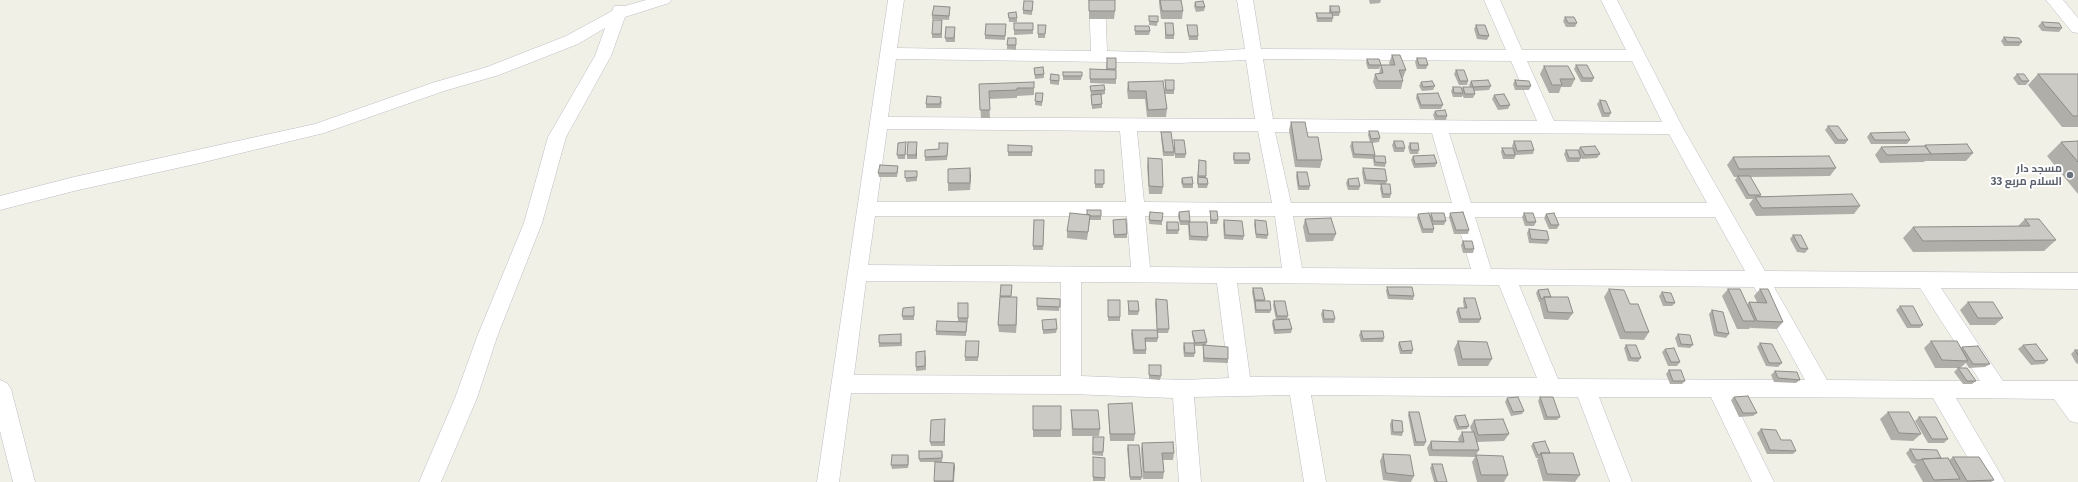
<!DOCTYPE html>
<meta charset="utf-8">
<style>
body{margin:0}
canvas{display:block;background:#f1f0e7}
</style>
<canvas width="2078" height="482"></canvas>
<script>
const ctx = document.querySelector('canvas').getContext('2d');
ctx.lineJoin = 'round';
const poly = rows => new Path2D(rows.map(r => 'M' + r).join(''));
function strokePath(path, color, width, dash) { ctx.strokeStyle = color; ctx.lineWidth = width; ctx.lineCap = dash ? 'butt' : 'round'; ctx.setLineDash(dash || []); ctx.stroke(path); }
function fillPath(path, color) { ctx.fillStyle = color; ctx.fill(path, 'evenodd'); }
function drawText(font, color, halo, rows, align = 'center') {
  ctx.font = font + ' "Fira Sans",Cairo,sans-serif'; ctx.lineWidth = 4; ctx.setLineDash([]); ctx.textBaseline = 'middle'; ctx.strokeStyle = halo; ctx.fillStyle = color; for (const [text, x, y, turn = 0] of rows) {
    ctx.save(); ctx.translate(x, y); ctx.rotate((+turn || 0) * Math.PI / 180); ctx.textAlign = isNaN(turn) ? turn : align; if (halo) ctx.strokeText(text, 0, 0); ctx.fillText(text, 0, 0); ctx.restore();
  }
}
const minor = poly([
 [646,0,671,0,669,3,625,17,611,56,566,137,542,223,497,337,477,398,441,482,419,482,455,398,477,337,524,223,548,137,595,56,605,28,578,44,499,75,444,91,324,133,200,163,74,191,0,210,0,196,74,177,315,124,432,83,487,67,566,36,612,11,614,6,625,6,646,0],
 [888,0,904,0,897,48,1091,51,1089,0,1105,0,1107,51,1180,53,1245,49,1237,0,1253,0,1261,49,1506,50,1484,0,1500,0,1522,50,1626,50,1601,0,1617,0,1683,128,1765,271,2078,273,2078,289,1941,288,2003,381,2078,381,2078,423,2070,421,2054,399,1956,398,2005,482,1982,482,1933,398,1732,397,1774,482,1752,482,1711,397,1599,397,1632,482,1610,482,1578,397,1311,395,1326,482,1304,482,1290,395,1194,397,1201,482,1179,482,1173,398,1071,394,851,393,839,482,817,482,888,0],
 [896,59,1180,63,1246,60,1255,119,888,117,896,59],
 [1263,59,1511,61,1537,121,1273,119,1263,59],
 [1527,61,1632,61,1662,122,1554,121,1527,61],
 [887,129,1120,131,1126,202,877,202,887,129],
 [1137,131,1258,131,1272,203,1144,202,1137,131],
 [1275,132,1432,133,1452,203,1291,203,1275,132],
 [1449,133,1669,134,1707,203,1471,203,1449,133],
 [875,216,1127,216,1131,267,868,265,875,216],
 [1145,216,1275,216,1282,268,1150,267,1145,216],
 [1293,216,1456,217,1471,269,1302,268,1293,216],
 [1475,217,1715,217,1745,271,1491,269,1475,217],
 [866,281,1061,282,1061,376,854,375,866,281],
 [1081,282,1217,283,1229,378,1183,380,1081,376,1081,282],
 [1237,283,1499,285,1537,378,1250,377,1237,283],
 [1519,285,1754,287,1805,380,1558,379,1519,285],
 [1774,287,1920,288,1980,381,1827,380,1774,287],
 [2046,0,2063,0,2078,18,2078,33,2072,32,2046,0],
 [0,380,7,383,11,389,35,482,13,482,0,431,0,380]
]);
strokePath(minor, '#bbbdc3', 1);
fillPath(minor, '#fff');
fillPath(poly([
 [1089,0,1115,11,1114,19,1089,19],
 [1159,0,1181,0,1183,11,1182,19,1161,19,1159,3],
 [1369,0,1381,0,1380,3,1370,4],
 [1033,1,1032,15,1023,14,1023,10],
 [1195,2,1205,7,1204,11,1196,12,1194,6],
 [1330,6,1340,12,1339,16,1332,16,1333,18,1332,22,1317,22,1316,17,1316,13,1329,13,1329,10],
 [950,7,950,11,949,20,932,19,932,15],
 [1008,13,1017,18,1017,22,1009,22],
 [1149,16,1158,16,1157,26,1149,25],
 [1565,17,1577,23,1575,27,1566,27,1563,21],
 [942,20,942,38,932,38,932,34],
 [2042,22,2062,28,2059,32,2042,31,2038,26],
 [1014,23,1033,23,1033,34,1014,35],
 [1165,23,1174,35,1174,39,1165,39],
 [1038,25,1046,25,1045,38,1038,38],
 [1187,25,1198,36,1198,40,1189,40,1187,29],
 [1476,25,1489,36,1487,40,1477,39,1474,29],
 [1135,26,1150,31,1149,35,1135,35],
 [955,27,955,42,946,42,945,38],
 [1006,28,1005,40,985,39,985,35],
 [2004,37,2022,42,2019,46,2004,46,2001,41],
 [1016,38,1016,50,1007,49,1007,45],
 [1392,55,1406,70,1403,78,1402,78,1403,81,1401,89,1376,89,1373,82,1375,74,1379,74,1381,65,1390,65,1389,63],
 [1107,58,1116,58,1116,84,1090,83,1090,69,1106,70],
 [1417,58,1428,65,1426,69,1417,69,1415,62],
 [1367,59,1381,65,1379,69,1368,69,1366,63],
 [1576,65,1594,78,1592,82,1581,82,1574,69],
 [1544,66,1575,79,1571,87,1561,87,1559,93,1549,93,1540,74],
 [1034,68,1044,74,1044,78,1035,79],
 [1456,70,1468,81,1467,85,1459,85,1454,74],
 [1063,72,1082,76,1081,80,1063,80],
 [2017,74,2029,81,2026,85,2018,85,2013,78],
 [2038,74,2078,74,2078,127,2062,127,2028,85],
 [1059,75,1059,85,1050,84,1050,80],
 [1165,80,1174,90,1174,94,1165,94],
 [1515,80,1531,86,1529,90,1515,90,1513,84],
 [1163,81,1167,109,1166,117,1147,117,1145,99,1128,99,1127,90,1128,82],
 [1471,81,1491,86,1489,90,1474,91,1475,94,1473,98,1464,98,1462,95,1462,97,1453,97,1451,91,1453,87,1462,89,1463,87,1470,87,1469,85],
 [1421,82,1435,86,1433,90,1422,91,1419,86],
 [979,84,1034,88,1034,95,1017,96,1017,98,989,99,990,118,981,118],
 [1090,86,1105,90,1105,94,1101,95,1102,108,1092,109],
 [1036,93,1043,93,1042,106,1035,105],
 [1417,94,1443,105,1441,109,1420,109,1416,98],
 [1494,95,1510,105,1508,109,1498,110,1492,99],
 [1600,100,1611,113,1609,117,1602,117,1597,104],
 [942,101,941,108,926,108,926,104],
 [1435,111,1447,116,1446,120,1435,120,1433,115],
 [1291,122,1308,137,1322,160,1320,168,1295,167,1289,130],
 [1828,126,1848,140,1845,144,1835,144,1825,130],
 [1369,131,1380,138,1379,142,1372,143,1375,155,1375,156,1386,163,1385,167,1374,166,1373,159,1353,158,1350,146,1352,142,1370,142,1368,135],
 [1161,132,1174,152,1174,156,1163,156,1161,136],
 [1870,133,1910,140,1907,144,1871,144,1867,137],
 [1174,140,1186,154,1185,158,1175,158,1174,144],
 [1394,141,1405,148,1404,152,1394,152,1392,145],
 [1514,141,1534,150,1533,154,1516,155,1514,159,1503,159,1501,152,1502,148,1513,148,1512,146],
 [2078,141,2078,194,2047,156,2061,142],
 [1410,143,1419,150,1418,154,1410,154,1408,147],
 [1925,145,1973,153,1966,161,1925,161,1924,162,1880,163,1875,155,1881,147,1925,146],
 [906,146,905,159,898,159,897,155],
 [917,146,917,159,907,159,907,155],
 [1032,146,1032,156,1008,156,1008,152],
 [948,147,947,160,925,161,925,157,939,149],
 [1580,147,1600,154,1597,158,1582,159,1581,157,1581,158,1579,162,1567,162,1564,154,1566,150,1578,150],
 [1234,153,1250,160,1249,164,1234,164,1233,157],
 [1413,156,1437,163,1435,167,1414,168,1411,160],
 [1733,157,1836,168,1830,176,1750,177,1761,195,1760,196,1860,206,1854,214,1756,216,1749,204,1753,199,1746,199,1735,180,1737,177,1734,177,1727,165],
 [1148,158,1163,187,1162,194,1149,194,1147,166],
 [1199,160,1206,161,1206,178,1208,184,1207,188,1198,188,1197,181],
 [970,168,970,190,948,191,948,183],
 [1363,168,1387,181,1386,184,1391,194,1390,198,1382,198,1380,188,1381,185,1364,184,1362,172],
 [898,170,897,177,879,177,878,173],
 [1095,170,1104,170,1103,188,1095,188],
 [905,171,917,171,917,181,906,182],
 [1297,172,1310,186,1309,190,1298,190,1296,176],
 [1182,178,1193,184,1193,188,1183,188,1181,182],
 [1348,179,1360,186,1359,190,1348,190,1346,183],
 [1101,210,1101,220,1090,220,1087,240,1067,238,1067,231,1086,214],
 [1210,211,1218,220,1217,224,1210,224],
 [1150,212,1162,221,1162,225,1149,224],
 [1179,212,1190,221,1190,222,1208,237,1207,241,1189,240,1188,225,1180,225,1178,216],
 [1431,213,1446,221,1444,225,1433,225,1434,229,1433,233,1422,233,1417,218,1418,214,1430,216],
 [1450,213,1469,230,1468,234,1454,234,1449,217],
 [1524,213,1536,222,1534,226,1525,226,1522,217],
 [1546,214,1559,225,1557,229,1549,229,1544,218],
 [1305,219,1336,234,1333,241,1306,242,1303,227],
 [2025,219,2056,240,2044,251,1913,252,1903,238,1913,227,2018,226],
 [1034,220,1044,220,1043,250,1033,250],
 [1113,220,1127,234,1127,238,1114,238],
 [1224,220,1244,236,1243,240,1224,239,1223,224],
 [1255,220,1268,235,1267,239,1256,238,1254,224],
 [1167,222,1179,230,1178,234,1166,234,1166,226],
 [1529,229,1549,240,1547,244,1529,243,1527,233],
 [1793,235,1808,249,1805,253,1797,252,1790,239],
 [1463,241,1474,249,1473,253,1463,253,1461,245],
 [1001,285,1012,289,1011,297,1017,305,1016,333,999,332,998,325],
 [1387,287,1414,296,1413,300,1388,299,1386,291],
 [1253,288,1265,300,1264,301,1271,310,1270,313,1255,313,1254,303,1252,292],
 [1609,289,1630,304,1649,332,1644,340,1620,339,1604,297],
 [1728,289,1747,305,1749,302,1757,302,1754,296,1760,289,1783,322,1777,329,1751,328,1751,327,1749,329,1737,329,1722,296],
 [1538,290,1551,297,1573,313,1568,320,1544,319,1540,304,1540,302,1539,302,1536,293],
 [1662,292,1675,303,1672,306,1663,306,1659,296],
 [1037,298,1060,299,1059,311,1037,310],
 [1464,298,1481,319,1479,323,1459,323,1456,312,1458,308,1464,308,1463,301],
 [1156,299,1169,329,1168,333,1157,333,1158,338,1157,342,1145,342,1146,350,1146,354,1133,354,1131,334,1132,330,1157,330,1155,303],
 [1108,300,1120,317,1120,321,1108,321],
 [1128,301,1139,311,1138,315,1128,315],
 [1274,301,1288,316,1287,319,1292,329,1291,333,1274,334,1272,324,1273,320,1276,320,1273,305],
 [1968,302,2003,318,1995,325,1970,325,1960,310],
 [968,303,968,322,967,322,966,336,936,335,936,331,958,321,958,318],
 [1900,306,1923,325,1920,328,1907,328,1896,310],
 [914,307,914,320,903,320,902,316],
 [1323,310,1335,319,1334,323,1323,323,1321,314],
 [1712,310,1729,334,1726,338,1714,336,1709,314],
 [1042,320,1057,329,1056,333,1043,334],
 [1192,331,1207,342,1206,345,1228,359,1228,363,1203,362,1203,346,1195,346,1195,353,1194,357,1184,357,1183,347,1184,343,1194,343,1192,335],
 [1361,331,1384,338,1383,342,1361,342,1359,335],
 [901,334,902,346,879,347,879,343],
 [1678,334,1693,345,1690,348,1678,347,1675,338],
 [1458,341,1492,359,1488,366,1458,366,1454,349],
 [1931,341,1960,348,1962,347,1990,364,1985,367,1969,368,1966,363,1960,368,1935,368,1924,348],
 [1399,342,1413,350,1412,354,1400,354,1398,345],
 [1760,343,1782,363,1778,367,1766,366,1757,347],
 [979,345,978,361,965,361,965,357],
 [1626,345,1641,358,1638,362,1628,361,1624,348],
 [2023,345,2048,360,2044,364,2031,365,2018,349],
 [1665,349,1680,362,1677,366,1668,366,1662,352],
 [2075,350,2078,350,2078,364,2076,363,2071,354],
 [926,355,926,370,916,371,916,367],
 [1149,365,1161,376,1160,380,1149,379],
 [1958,368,1976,381,1972,384,1963,384,1954,372],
 [1669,370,1685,381,1682,384,1670,384,1666,374],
 [1775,371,1800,380,1796,383,1774,382,1771,375],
 [1540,397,1560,417,1557,420,1544,420,1538,401],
 [1734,397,1757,413,1753,416,1739,417,1731,400],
 [1507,398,1524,411,1522,414,1511,416,1505,402],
 [1108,404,1135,434,1134,441,1110,441,1108,411],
 [1033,406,1061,430,1061,437,1033,437],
 [1071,410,1100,429,1099,436,1072,436],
 [1409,412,1426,442,1424,446,1414,446,1408,415],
 [1888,412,1921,434,1913,441,1891,440,1880,419],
 [1455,416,1469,426,1467,429,1457,430,1453,420],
 [1919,417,1948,439,1944,443,1928,443,1915,421],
 [1392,420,1403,432,1402,436,1391,435,1390,424],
 [1474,420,1509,434,1504,441,1477,442,1479,450,1476,455,1508,475,1504,482,1477,482,1472,462,1475,457,1429,456,1427,448,1431,441,1459,442,1458,439,1462,432,1472,432,1470,427],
 [945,423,945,446,931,446,930,442],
 [1761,429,1781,440,1796,451,1793,454,1767,454,1757,433],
 [1093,437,1104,437,1103,456,1092,455],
 [1142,443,1174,453,1173,460,1163,460,1164,472,1163,479,1143,479,1141,450],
 [1533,443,1550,453,1580,475,1575,482,1543,481,1537,460,1538,458,1536,458,1531,446],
 [1128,445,1142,477,1141,480,1130,480,1127,449],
 [1910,449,1949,460,1953,457,1994,480,1991,482,1923,482,1914,466,1916,464,1912,463,1906,453],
 [943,454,942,462,920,462,919,459],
 [1383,454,1414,476,1411,482,1400,482,1383,480,1380,461],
 [908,455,909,458,908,468,892,469,891,465],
 [1093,457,1105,478,1105,481,1093,481],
 [1432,464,1447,482,1434,482,1430,468],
 [955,466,954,482,934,482,934,481]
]), '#afaea9');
fillPath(poly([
 [917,142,917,159,916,155],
 [970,168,971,176,970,190],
 [1017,297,1017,305,1016,333,1016,325],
 [954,463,955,466,953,482]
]), '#8f8d89');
const building = poly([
 [1089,0,1115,0,1115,11,1089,11,1089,0],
 [1160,0,1181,0,1183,11,1162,11,1160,0],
 [1024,1,1033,1,1032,11,1023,10,1024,1],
 [1203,1,1205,7,1196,7,1195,2,1203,1],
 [934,6,950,7,949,16,932,15,934,6],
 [1330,6,1339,6,1340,12,1331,12,1330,6],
 [1016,12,1017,18,1009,18,1008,13,1016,12],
 [1316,13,1332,13,1333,18,1318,18,1316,13],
 [1149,16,1158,16,1158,22,1149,21,1149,16],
 [1565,17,1574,17,1577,23,1568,23,1565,17],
 [933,20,942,20,941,34,932,34,933,20],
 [2042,22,2059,23,2062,28,2045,27,2042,22],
 [1014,23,1033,23,1033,30,1014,30,1014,23],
 [1165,23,1173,23,1174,35,1166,35,1165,23],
 [986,24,1006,24,1005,36,985,35,986,24],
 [1038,25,1046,25,1045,34,1038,34,1038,25],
 [1187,25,1197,25,1198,36,1189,36,1187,25],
 [1476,25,1485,25,1489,36,1479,35,1476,25],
 [1135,26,1149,26,1150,31,1135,31,1135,26],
 [946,27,955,27,954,38,945,38,946,27],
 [2004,37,2019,38,2022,42,2007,42,2004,37],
 [1008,38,1016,38,1016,45,1007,45,1008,38],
 [1392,55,1400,55,1406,70,1399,70,1403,81,1378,81,1375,74,1383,73,1381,65,1395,65,1392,55],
 [1107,58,1116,58,1116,69,1107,69,1107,58],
 [1417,58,1426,58,1428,65,1419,65,1417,58],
 [1367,59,1379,59,1381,65,1369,65,1367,59],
 [1576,65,1587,65,1594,78,1583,78,1576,65],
 [1544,66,1568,66,1575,79,1560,79,1562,85,1552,85,1544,66],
 [1043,67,1044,74,1035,75,1034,68,1043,67],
 [1090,69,1116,70,1116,79,1090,79,1090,69],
 [1456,70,1464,70,1468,81,1460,81,1456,70],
 [1063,72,1082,72,1082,76,1063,76,1063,72],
 [1051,74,1059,75,1059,81,1050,80,1051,74],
 [2017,74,2024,74,2029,81,2022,81,2017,74],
 [2038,74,2078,74,2078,116,2073,116,2038,74],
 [1165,80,1174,80,1174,90,1166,90,1165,80],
 [1488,80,1491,86,1473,87,1471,81,1488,80],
 [1515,80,1529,81,1531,86,1517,86,1515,80],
 [1163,81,1167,109,1148,110,1146,91,1129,91,1128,82,1163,81],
 [1432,81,1435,86,1423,87,1421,82,1432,81],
 [1034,82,1034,88,1017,88,1017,90,989,91,990,110,980,110,979,84,1034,82],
 [1104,85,1105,90,1091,91,1090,86,1104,85],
 [1453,87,1461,87,1463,93,1454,93,1453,87],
 [1463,87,1473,87,1475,94,1465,94,1463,87],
 [1036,93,1043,93,1042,102,1035,101,1036,93],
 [1438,93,1443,105,1421,105,1417,94,1438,93],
 [1101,94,1102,104,1092,105,1091,95,1101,94],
 [1504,94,1510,105,1500,106,1494,95,1504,94],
 [927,96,941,97,940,104,926,104,927,96],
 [1600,100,1606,101,1611,113,1604,113,1600,100],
 [1445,110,1447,116,1437,116,1435,111,1445,110],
 [1291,122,1305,122,1308,137,1318,137,1322,160,1297,160,1291,122],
 [1828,126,1838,126,1848,140,1838,140,1828,126],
 [1369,131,1378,131,1380,138,1371,139,1369,131],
 [1161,132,1171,132,1174,152,1164,152,1161,132],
 [1905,132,1910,140,1875,140,1870,133,1905,132],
 [1174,140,1184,140,1186,154,1175,154,1174,140],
 [1394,141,1403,141,1405,148,1396,148,1394,141],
 [1514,141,1531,141,1534,150,1517,151,1514,141],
 [2078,141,2078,162,2061,142,2078,141],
 [906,142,905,155,897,155,898,143,906,142],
 [908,142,917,142,916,155,907,155,908,142],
 [1352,142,1372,142,1375,155,1354,154,1352,142],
 [939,143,948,143,947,156,925,157,925,150,939,149,939,143],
 [1410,143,1418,143,1419,150,1411,150,1410,143],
 [1967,144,1973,153,1931,154,1925,145,1967,144],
 [1008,145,1032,146,1032,152,1008,152,1008,145],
 [1595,146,1600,154,1585,155,1580,147,1595,146],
 [1925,146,1931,154,1887,155,1881,147,1925,146],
 [1502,148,1513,148,1515,155,1505,155,1502,148],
 [1566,150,1578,150,1581,158,1569,158,1566,150],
 [1234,153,1249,153,1250,160,1234,160,1234,153],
 [1434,155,1437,163,1415,164,1413,156,1434,155],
 [1374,156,1385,156,1386,163,1375,162,1374,156],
 [1829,156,1836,168,1739,169,1733,157,1829,156],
 [1148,158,1162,159,1163,187,1149,186,1148,158],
 [1199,160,1206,161,1206,176,1198,176,1199,160],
 [880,165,898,166,897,173,878,173,880,165],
 [970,168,970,183,948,183,948,169,970,168],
 [1363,168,1385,169,1387,181,1366,180,1363,168],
 [1095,170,1104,170,1104,184,1095,184,1095,170],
 [905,171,917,171,917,177,905,178,905,171],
 [1297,172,1307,172,1310,186,1299,186,1297,172],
 [1738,176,1750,176,1761,195,1749,195,1738,176],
 [1192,177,1193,184,1183,184,1182,178,1192,177],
 [1198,177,1207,178,1208,184,1198,184,1198,177],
 [1358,178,1360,186,1349,186,1348,179,1358,178],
 [1381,184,1390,184,1391,194,1383,194,1381,184],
 [1852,194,1860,206,1762,208,1755,197,1852,194],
 [1087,210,1101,210,1101,216,1090,216,1090,215,1087,214,1087,210],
 [1189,211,1190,221,1180,221,1179,212,1189,211],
 [1210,211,1217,211,1218,220,1211,220,1210,211],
 [1150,212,1163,213,1162,221,1149,220,1150,212],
 [1463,212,1469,230,1456,230,1450,213,1463,212],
 [1070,213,1090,215,1088,232,1067,231,1070,213],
 [1429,213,1434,229,1423,229,1418,214,1429,213],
 [1431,213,1444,213,1446,221,1433,221,1431,213],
 [1524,213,1533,213,1536,222,1527,222,1524,213],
 [1554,213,1559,225,1551,225,1546,214,1554,213],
 [1331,218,1336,234,1309,234,1305,219,1331,218],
 [1126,219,1127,234,1114,235,1113,220,1126,219],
 [2025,219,2039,219,2056,240,1923,241,1913,227,2030,226,2025,219],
 [1034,220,1044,220,1043,246,1033,246,1034,220],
 [1224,220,1242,221,1244,236,1225,235,1224,220],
 [1255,220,1266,221,1268,235,1256,234,1255,220],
 [1167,222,1178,222,1179,230,1167,230,1167,222],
 [1189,222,1207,222,1208,237,1190,236,1189,222],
 [1529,229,1547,231,1549,240,1531,239,1529,229],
 [1793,235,1801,235,1808,249,1800,248,1793,235],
 [1463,241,1472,241,1474,249,1465,249,1463,241],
 [1001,285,1012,285,1011,296,1000,296,1001,285],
 [1387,287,1412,287,1414,296,1389,295,1387,287],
 [1253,288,1262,288,1265,300,1255,300,1253,288],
 [1548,289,1551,297,1544,297,1543,299,1541,299,1538,290,1548,289],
 [1609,289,1624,290,1630,304,1638,304,1649,332,1625,332,1609,289],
 [1728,289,1740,289,1755,321,1743,321,1728,289],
 [1760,289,1768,289,1783,322,1757,321,1749,302,1767,303,1760,289],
 [1662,292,1671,293,1675,303,1666,302,1662,292],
 [1000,297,1017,297,1016,325,998,325,1000,297],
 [1544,297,1568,297,1573,313,1548,312,1544,297],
 [1037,298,1060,299,1060,307,1037,306,1037,298],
 [1464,298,1475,298,1481,319,1461,319,1458,308,1467,308,1464,298],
 [1156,299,1167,300,1169,329,1157,329,1156,299],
 [1108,300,1120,300,1120,317,1108,317,1108,300],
 [1128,301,1138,301,1139,311,1129,311,1128,301],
 [1255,301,1270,301,1271,310,1256,310,1255,301],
 [1274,301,1285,301,1288,316,1277,316,1274,301],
 [1968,302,1993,302,2003,318,1978,318,1968,302],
 [958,303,968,303,968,318,958,318,958,303],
 [1900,306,1913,306,1923,325,1911,325,1900,306],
 [914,307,914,316,902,316,903,308,914,307],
 [1323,310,1333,311,1335,319,1324,319,1323,310],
 [1712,310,1723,312,1729,334,1717,332,1712,310],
 [1056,319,1057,329,1043,330,1042,320,1056,319],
 [1289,319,1292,329,1275,330,1273,320,1289,319],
 [937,321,967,322,966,332,936,331,937,321],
 [1132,330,1157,330,1158,338,1145,338,1146,350,1134,350,1132,330],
 [1204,330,1207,342,1195,343,1192,331,1204,330],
 [1361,331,1383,331,1384,338,1363,339,1361,331],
 [901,334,901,343,879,343,879,335,901,334],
 [1678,334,1690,335,1693,345,1681,344,1678,334],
 [966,341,979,341,978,357,965,357,966,341],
 [1411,341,1413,350,1402,351,1399,342,1411,341],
 [1458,341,1487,342,1492,359,1462,359,1458,341],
 [1931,341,1957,341,1968,361,1942,360,1931,341],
 [1184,343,1194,343,1195,353,1185,353,1184,343],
 [1760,343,1772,344,1782,363,1769,363,1760,343],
 [2036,344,2048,360,2035,361,2023,345,2036,344],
 [1203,345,1228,347,1228,359,1204,358,1203,345],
 [1626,345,1636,345,1641,358,1631,358,1626,345],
 [1978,346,1990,364,1973,364,1962,347,1978,346],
 [1674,348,1680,362,1671,362,1665,349,1674,348],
 [2075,350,2078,350,2078,355,2075,350],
 [925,351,925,366,916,367,916,352,925,351],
 [1149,365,1161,365,1161,376,1149,375,1149,365],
 [1958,368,1967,368,1976,381,1967,381,1958,368],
 [1669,370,1681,370,1685,381,1673,381,1669,370],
 [1775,371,1797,372,1800,380,1778,378,1775,371],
 [1748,396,1757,413,1743,413,1734,397,1748,396],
 [1518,397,1524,411,1513,412,1507,398,1518,397],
 [1540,397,1553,397,1560,417,1547,417,1540,397],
 [1132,403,1135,434,1110,434,1108,404,1132,403],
 [1033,406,1061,406,1061,430,1033,430,1033,406],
 [1071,410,1098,410,1100,429,1073,429,1071,410],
 [1409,412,1419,412,1426,442,1416,442,1409,412],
 [1888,412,1909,412,1921,434,1899,433,1888,412],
 [1465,415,1469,426,1459,427,1455,416,1465,415],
 [1919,417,1936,417,1948,439,1932,439,1919,417],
 [945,419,944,442,930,442,931,420,945,419],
 [1503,419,1509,434,1478,435,1474,420,1503,419],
 [1392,420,1402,421,1403,432,1393,432,1392,420],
 [1761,429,1776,430,1781,440,1791,440,1796,451,1770,450,1761,429],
 [1462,432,1474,432,1479,450,1432,450,1431,441,1464,442,1462,432],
 [1093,437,1104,437,1103,452,1093,452,1093,437],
 [1545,441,1550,453,1541,453,1540,455,1538,455,1533,443,1545,441],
 [1173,442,1174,453,1162,453,1164,472,1144,472,1142,443,1173,442],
 [1128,445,1139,445,1142,477,1130,477,1128,445],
 [1910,449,1937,450,1941,458,1922,459,1920,460,1916,460,1910,449],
 [919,451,942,451,942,458,919,459,919,451],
 [1541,453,1573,453,1580,475,1547,474,1541,453],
 [1383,454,1410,455,1414,476,1386,473,1383,454],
 [892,455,908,455,908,465,891,465,892,455],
 [1476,455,1503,456,1508,475,1481,475,1476,455],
 [1093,457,1105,458,1105,478,1093,477,1093,457],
 [1953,457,1979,457,1994,480,1967,481,1953,457],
 [1948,458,1960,479,1934,480,1922,459,1948,458],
 [935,462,954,463,953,481,934,481,935,462],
 [1432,464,1442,464,1447,482,1437,482,1432,464]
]);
fillPath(building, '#cccac4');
strokePath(building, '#8f8d89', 1);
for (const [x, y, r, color] of [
 [2070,175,4,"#6b7280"]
]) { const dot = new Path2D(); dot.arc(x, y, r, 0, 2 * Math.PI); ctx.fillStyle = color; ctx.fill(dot); strokePath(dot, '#fff', 1.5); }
drawText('bold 11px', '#5b616d', '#fff', [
 ["مسجد دار",2062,169],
 ["السلام مربع 33",2062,182]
], 'right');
</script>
